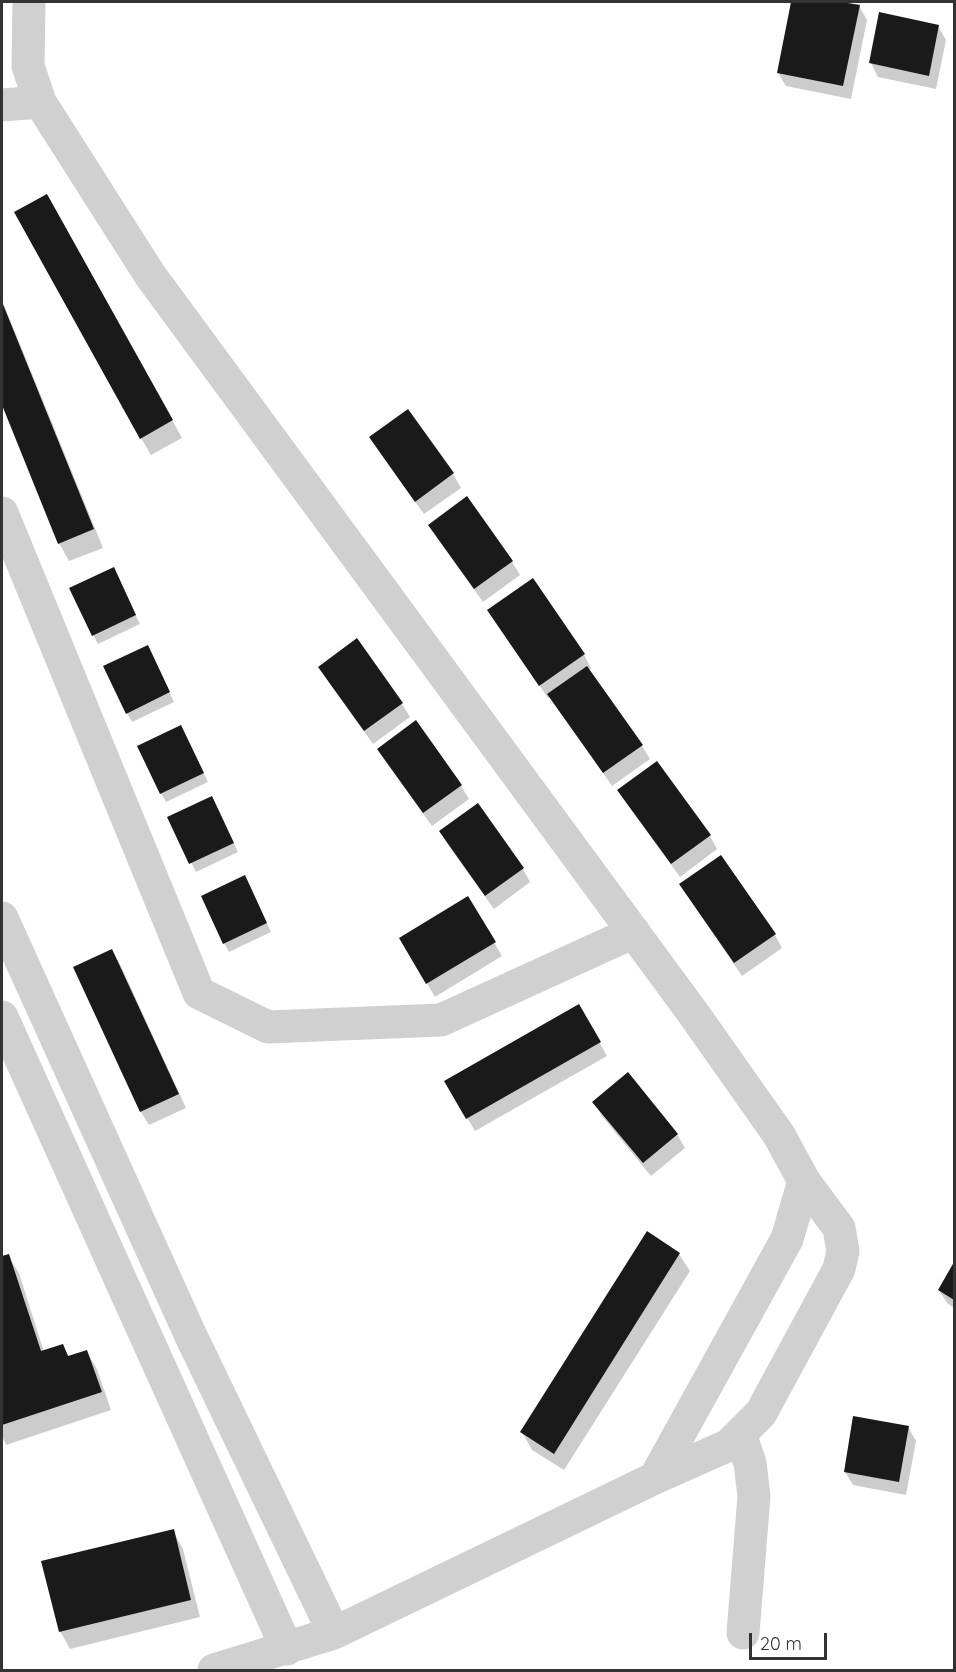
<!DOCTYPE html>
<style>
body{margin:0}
#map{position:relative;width:956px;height:1672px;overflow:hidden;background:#fff;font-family:Quicksand,sans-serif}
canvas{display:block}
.frame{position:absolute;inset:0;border:3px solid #333;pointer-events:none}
.scale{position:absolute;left:749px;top:1633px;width:78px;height:27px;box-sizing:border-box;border:3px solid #333;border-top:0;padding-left:8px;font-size:18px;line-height:21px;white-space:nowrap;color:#333;-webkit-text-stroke:4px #fff;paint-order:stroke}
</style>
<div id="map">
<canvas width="956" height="1672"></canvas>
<div class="frame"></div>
<div class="scale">20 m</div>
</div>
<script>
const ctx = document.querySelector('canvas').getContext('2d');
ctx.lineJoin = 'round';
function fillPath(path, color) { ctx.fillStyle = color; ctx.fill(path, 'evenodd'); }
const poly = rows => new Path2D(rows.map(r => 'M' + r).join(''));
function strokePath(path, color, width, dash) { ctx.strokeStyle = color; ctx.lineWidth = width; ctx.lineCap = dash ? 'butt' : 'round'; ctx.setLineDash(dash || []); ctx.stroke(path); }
fillPath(poly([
 [792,2,835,2,859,6,867,20,851,99,786,86,778,73],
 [938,26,946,40,936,89,878,77,871,63],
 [57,213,182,438,151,455,141,438],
 [2,300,103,548,69,561,59,543,2,401],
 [408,411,453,474,461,488,424,514,379,451,371,437],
 [430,525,512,562,520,575,483,602,438,539],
 [118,578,140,624,98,644,93,635],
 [489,611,584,655,591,668,589,670,642,746,650,759,612,786,551,697,548,698],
 [357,640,402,704,410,717,373,744,328,681],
 [152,656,174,702,132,722,127,713],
 [416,722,461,786,469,799,432,826,386,762,379,749],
 [186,736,208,782,166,802,161,793],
 [619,790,710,836,717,849,680,877,627,804],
 [216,806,238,852,196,872,169,818],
 [441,832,523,869,530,882,494,909,448,845],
 [250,886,271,932,229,952,224,943],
 [468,898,502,956,435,997,401,939],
 [689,898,775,935,782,948,742,976],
 [112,951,120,964,186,1108,149,1125,141,1112,75,968],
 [579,1006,607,1056,475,1131,446,1081],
 [594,1102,677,1134,685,1148,651,1176,602,1116],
 [679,1254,690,1271,564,1470,532,1450,522,1432],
 [8,1256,19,1273,44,1352,63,1346,69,1357,87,1352,97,1369,111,1410,6,1445,2,1436,2,1258],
 [954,1265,954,1308,947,1303,939,1290],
 [908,1427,916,1441,906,1495,853,1485,845,1472],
 [173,1531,183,1549,200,1617,70,1649,60,1631]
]), '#0003');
fillPath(poly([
 [791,2,842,2,860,5,843,86,777,73],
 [879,12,939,25,929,76,869,63],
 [47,194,173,420,140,439,14,212],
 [2,302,94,529,58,544,2,405],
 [408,409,454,473,415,502,369,437],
 [467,496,513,561,474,589,428,525],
 [114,567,136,615,92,636,69,588],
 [533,578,585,654,539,686,487,610],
 [357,638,403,703,364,731,318,667],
 [148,645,170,692,126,714,103,666],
 [587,666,643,745,603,773,547,694],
 [416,720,462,785,423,813,377,749],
 [181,725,204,773,160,794,137,746],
 [657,761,711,835,671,864,617,790],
 [212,796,234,843,189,864,167,817],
 [478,803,524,868,485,896,439,831],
 [721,855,776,934,734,963,679,884],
 [245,875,267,923,223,944,201,896],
 [468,896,496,942,426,984,399,938],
 [112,949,179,1094,140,1112,73,967],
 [579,1004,601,1042,466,1119,444,1081],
 [628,1072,678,1134,643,1163,592,1102],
 [647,1231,680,1253,554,1454,520,1432],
 [9,1254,41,1351,63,1344,68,1356,87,1350,102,1392,2,1425,2,1256],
 [954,1262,954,1300,938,1290],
 [853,1416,909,1426,899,1482,844,1472],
 [174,1529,191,1600,59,1632,41,1561]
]), '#1a1a1a');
strokePath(poly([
 [29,2,28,66,40,102,150,275,693,1013,779,1135,804,1181,787,1239,655,1478,334,1633,214,1670],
 [2,105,40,102],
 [2,513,199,993,268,1027,441,1020,634,932],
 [2,918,190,1334,334,1633],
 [2,1017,287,1649],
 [740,1434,750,1463,754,1496,743,1633],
 [655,1478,729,1445,761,1413,839,1269,843,1251,839,1228,804,1181]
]), '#d0d0d0', 33);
</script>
